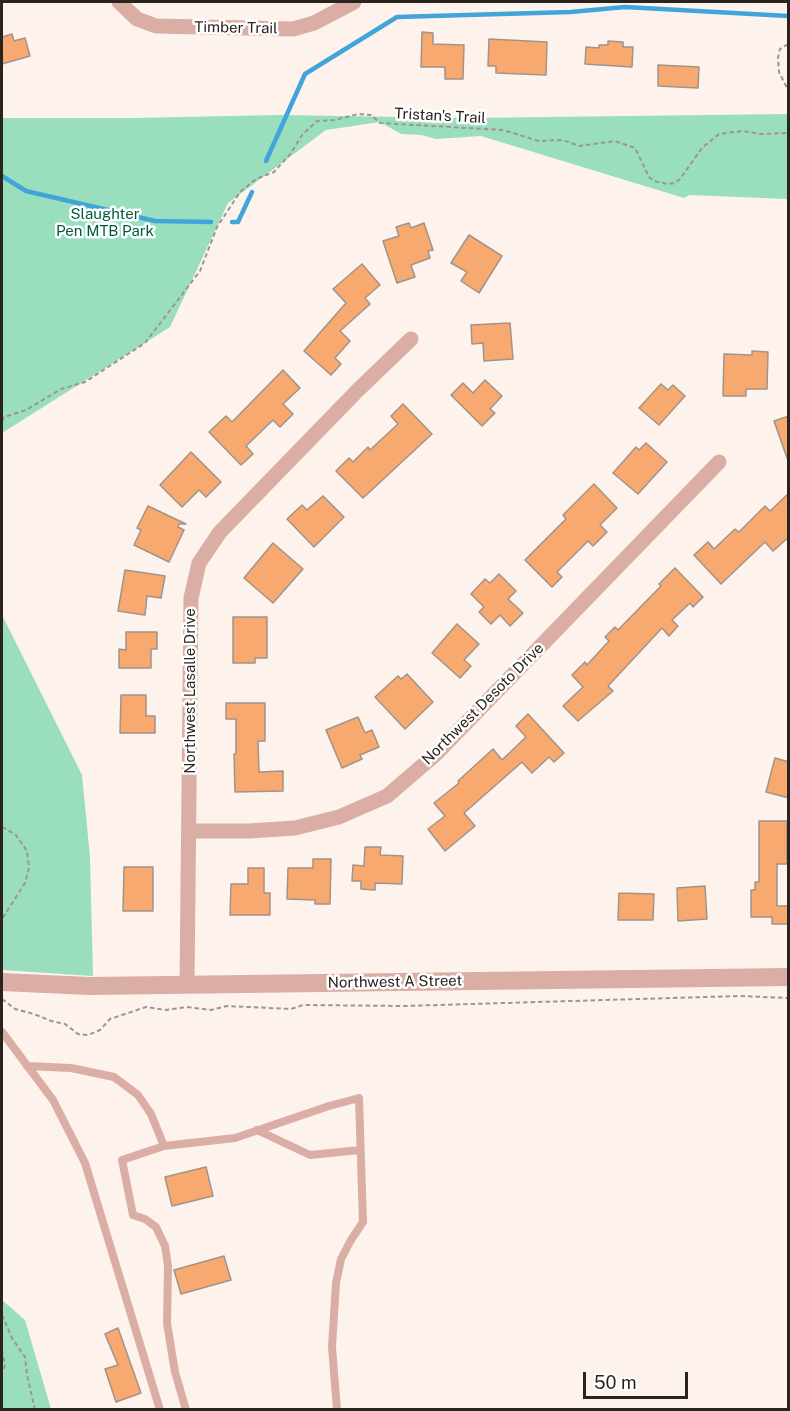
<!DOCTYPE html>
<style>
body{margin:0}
#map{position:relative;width:790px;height:1411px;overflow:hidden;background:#fdf3ec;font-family:"Public Sans",sans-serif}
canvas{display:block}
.frame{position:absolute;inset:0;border:3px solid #2a241f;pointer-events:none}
.scale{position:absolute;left:583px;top:1372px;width:105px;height:27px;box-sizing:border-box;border:3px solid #2a241f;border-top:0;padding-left:8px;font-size:18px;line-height:21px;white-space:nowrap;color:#2a241f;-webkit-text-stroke:4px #fff;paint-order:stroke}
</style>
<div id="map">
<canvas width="790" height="1411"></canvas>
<div class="frame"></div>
<div class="scale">50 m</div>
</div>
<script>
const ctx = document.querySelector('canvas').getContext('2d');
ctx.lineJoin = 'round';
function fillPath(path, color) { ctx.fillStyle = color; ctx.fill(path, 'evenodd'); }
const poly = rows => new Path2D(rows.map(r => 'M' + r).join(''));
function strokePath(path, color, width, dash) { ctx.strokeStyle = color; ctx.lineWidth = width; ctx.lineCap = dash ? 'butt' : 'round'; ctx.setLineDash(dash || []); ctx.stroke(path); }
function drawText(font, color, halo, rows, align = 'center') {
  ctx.font = font + ' "Public Sans",sans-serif'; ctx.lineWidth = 5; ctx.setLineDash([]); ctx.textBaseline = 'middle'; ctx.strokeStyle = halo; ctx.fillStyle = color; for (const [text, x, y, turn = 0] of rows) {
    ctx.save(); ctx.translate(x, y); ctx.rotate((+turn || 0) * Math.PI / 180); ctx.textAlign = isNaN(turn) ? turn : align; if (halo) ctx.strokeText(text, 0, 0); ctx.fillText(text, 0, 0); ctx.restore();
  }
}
fillPath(poly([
 [788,114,788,199,689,195,684,198,481,136,436,139,421,135,401,134,380,122,326,130,228,203,170,327,2,433,2,118,134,118,279,115,469,118],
 [2,615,82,775,90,857,93,976,2,970],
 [2,1300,25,1320,51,1409,2,1409]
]), '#99debd');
strokePath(poly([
 [266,161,305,74,397,17,571,12,625,7,788,16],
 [2,176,26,191,155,221,211,222],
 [232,222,238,222,252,192]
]), '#41a5d9', 4.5);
const building = poly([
 [422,32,433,33,433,44,464,45,463,79,445,79,445,67,421,67,422,32],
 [12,34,14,41,25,38,30,56,2,64,2,37,12,34],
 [489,39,547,42,546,75,496,73,496,66,488,66,489,39],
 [608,41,623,42,623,47,633,47,632,67,585,64,586,47,599,48,599,45,608,45,608,41],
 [658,65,699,67,698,88,658,86,658,65],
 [409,223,411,228,424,223,433,250,428,251,430,258,411,265,415,277,397,283,383,241,399,236,396,227,409,223],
 [469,235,502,256,479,293,461,281,467,272,451,263,469,235],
 [362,264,380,285,365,298,370,304,340,331,350,341,335,358,341,364,331,375,304,351,346,303,333,289,362,264],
 [510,323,513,359,484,361,483,343,472,344,471,325,510,323],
 [752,351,768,352,767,389,746,389,746,396,723,396,724,354,752,355,752,351],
 [283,370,300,388,283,404,293,414,280,427,273,420,246,446,253,454,241,465,209,432,226,416,232,422,283,370],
 [485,380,502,396,490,409,495,413,482,426,451,395,463,383,473,393,485,380],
 [661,384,668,390,673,385,685,396,659,425,639,408,661,384],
 [403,404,432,434,363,498,336,471,349,458,353,462,368,447,370,450,398,424,391,416,403,404],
 [789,416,789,458,787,458,774,421,789,416],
 [646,443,667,462,638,494,613,473,636,447,639,450,646,443],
 [191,452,221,482,206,497,199,490,182,507,160,485,191,452],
 [594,484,617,508,600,525,607,532,593,546,588,541,557,572,562,577,552,587,525,560,566,519,563,515,594,484],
 [789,493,789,537,773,551,765,542,721,584,694,555,708,542,714,549,735,529,739,532,765,506,770,511,789,493],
 [323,496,344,517,314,547,287,519,302,505,307,510,323,496],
 [148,506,186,524,179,524,178,527,184,530,169,562,134,545,141,530,137,528,148,506],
 [273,543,303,569,273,603,244,578,273,543],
 [675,568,703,597,693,607,690,603,672,620,678,626,669,636,662,628,608,686,613,691,578,721,563,706,583,687,572,675,585,662,587,665,609,641,605,637,615,627,618,630,661,586,659,584,675,568],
 [125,570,165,576,161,598,147,596,145,615,118,611,125,570],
 [499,574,516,591,508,599,523,613,510,626,500,615,491,624,479,612,484,607,471,594,485,579,490,583,499,574],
 [233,617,267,617,267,658,255,658,255,663,233,663,233,617],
 [457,624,479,644,464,660,471,666,460,678,432,653,457,624],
 [126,632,157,632,157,649,151,649,151,668,119,668,119,649,126,650,126,632],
 [407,674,433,702,405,729,375,697,398,676,401,679,407,674],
 [121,695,146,695,146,716,155,716,155,733,120,733,121,695],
 [226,703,265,703,265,741,258,741,259,772,283,771,283,791,235,792,234,754,236,754,236,719,226,719,226,703],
 [528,714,564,753,554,762,549,757,532,773,522,762,464,813,475,826,445,851,428,829,445,816,434,803,459,783,458,781,493,749,502,760,526,737,516,726,528,714],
 [358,717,365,733,372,730,379,747,360,755,362,759,342,768,326,730,358,717],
 [775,758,789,762,789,798,766,792,775,758],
 [759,821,787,821,787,864,777,864,777,906,788,906,788,924,772,924,772,917,751,917,751,890,755,890,755,882,759,882,759,821],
 [365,847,381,847,380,855,403,856,402,884,375,883,375,890,361,889,361,881,352,881,353,865,364,866,365,847],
 [313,859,331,859,330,904,315,904,315,900,287,899,288,868,313,868,313,859],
 [124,867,153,867,153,911,123,911,124,867],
 [248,868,264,868,264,893,270,893,270,915,230,915,231,884,248,884,248,868],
 [705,886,707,919,678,921,677,888,705,886],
 [619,893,654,894,653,920,618,920,619,893],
 [206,1167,213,1196,172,1206,165,1177,206,1167],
 [224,1256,231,1280,181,1294,174,1270,224,1256],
 [118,1328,141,1393,116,1402,105,1369,118,1365,105,1334,118,1328]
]);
fillPath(building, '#f8a970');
strokePath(building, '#a29388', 1.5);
strokePath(poly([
 [788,44,780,49,778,58,779,72,788,90],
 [2,421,4,417,26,410,61,389,85,382,145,343,200,271,217,227,240,192,256,179,274,172,291,153,302,135,317,121,335,120,358,114,371,115,380,123,503,130,539,141,563,140,579,146,615,141,635,148,649,177,654,181,668,184,675,183,680,179,702,148,719,134,742,131,761,134,788,133],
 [2,827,16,835,27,851,29,868,25,883,2,919],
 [2,999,15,1009,34,1014,51,1021,65,1024,78,1034,88,1035,100,1030,110,1019,146,1007,166,1010,187,1007,211,1010,227,1006,291,1009,303,1005,404,1006,739,996,788,998],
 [2,1315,12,1338,25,1357,27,1375,35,1410],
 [2,1350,5,1366,2,1372]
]), '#9d958f', 2, [4.5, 3]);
strokePath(poly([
 [2,1032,53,1100,85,1163,160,1410],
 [27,1066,71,1068,114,1077,138,1095,151,1114,164,1146,122,1160,133,1215,145,1219,156,1227,165,1246,168,1266,167,1323,175,1372,186,1410],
 [257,1130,310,1155,360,1150],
 [164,1146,235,1138,329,1106,359,1098,363,1222,351,1240,341,1259,336,1283,332,1347,337,1410]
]), '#daaea5', 8);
strokePath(poly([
 [119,2,137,19,156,26,293,29,314,23,354,2],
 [189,831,249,831,295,828,339,817,387,796,436,754,719,462],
 [187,985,191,598,199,563,220,532,357,391,411,339]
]), '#daaea5', 15);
strokePath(poly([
 [2,982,89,986,788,977]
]), '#daaea5', 18);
drawText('15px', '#2a241f', '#fff', [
 ["Timber Trail",236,28,1],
 ["Tristan's Trail",440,116,3],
 ["Northwest Lasalle Drive",190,691,-90],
 ["Northwest Desoto Drive",483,704,-45],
 ["Northwest A Street",395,982,-1]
]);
drawText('15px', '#005b3e', '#fff', [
 ["Slaughter",105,214],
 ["Pen MTB Park",105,231]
]);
</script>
